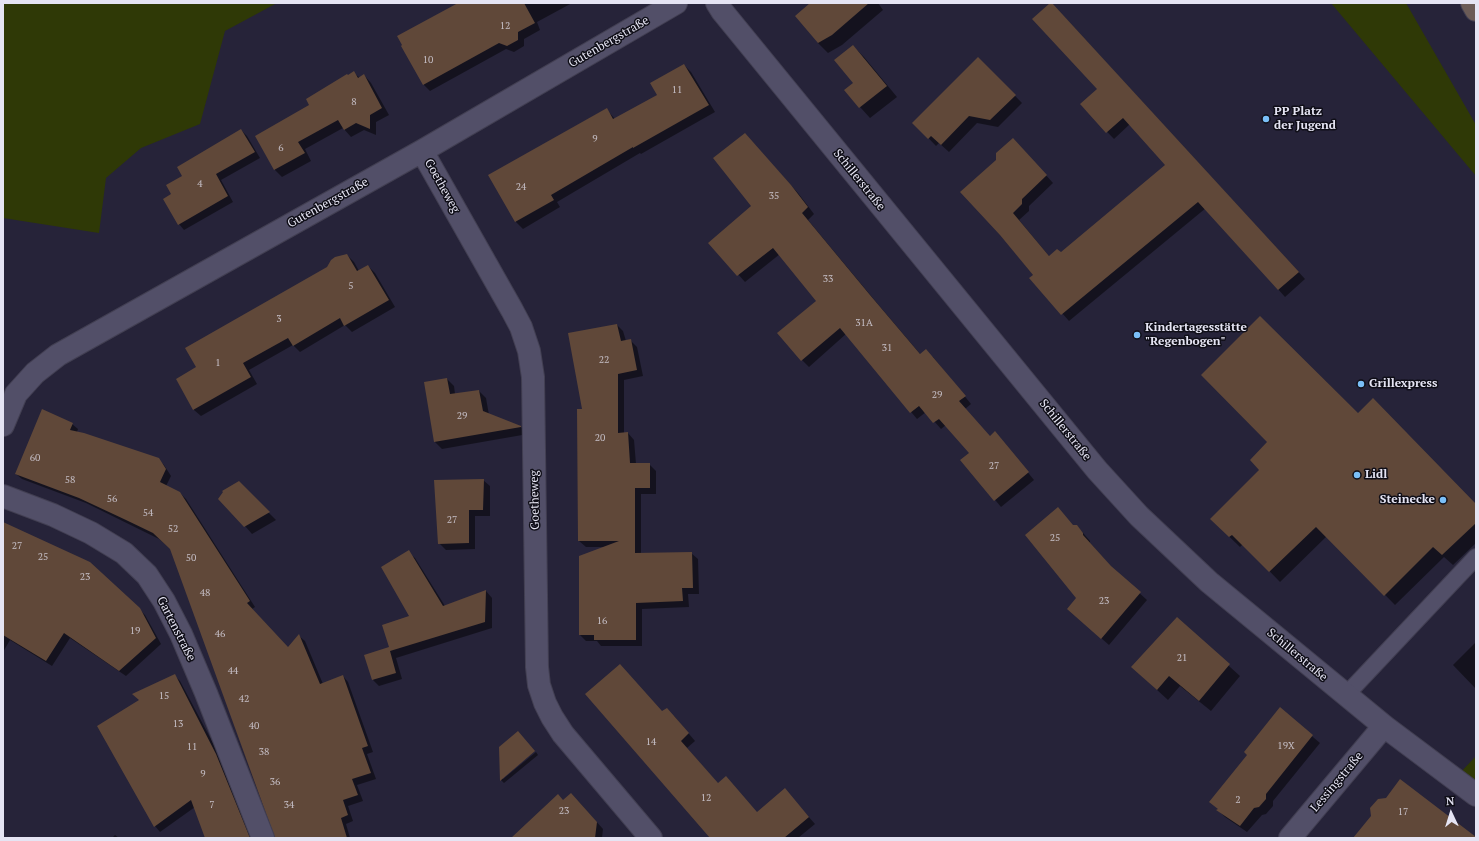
<!DOCTYPE html>
<meta charset="utf-8">
<style>
body{margin:0}
#map{position:relative;width:1479px;height:841px;overflow:hidden;background:#262339;font-family:"PT Serif",serif}
canvas{display:block}
.frame{position:absolute;inset:0;border:4px solid #e5e4f3;pointer-events:none}
.north{position:absolute;left:1431px;top:793px;width:40px;height:40px;-webkit-text-stroke:3px #0f0e17;paint-order:stroke;rotate:356deg;font-size:11px;font-weight:700;line-height:16px;text-align:center;color:#e5e4f3}
.north::after{content:'';display:block;margin:auto;width:14px;height:18px;background:#e5e4f3;clip-path:polygon(50% 0,100% 100%,50% 72%,0 100%)}
</style>
<div id="map">
<canvas width="1479" height="841"></canvas>
<div class="frame"></div>
<div class="north">N</div>
</div>
<script>
const ctx = document.querySelector('canvas').getContext('2d');
ctx.lineJoin = 'round';
function fillPath(path, color) { ctx.fillStyle = color; ctx.fill(path, 'evenodd'); }
const poly = rows => new Path2D(rows.map(r => 'M' + r).join(''));
function strokePath(path, color, width, dash) { ctx.strokeStyle = color; ctx.lineWidth = width; ctx.lineCap = dash ? 'butt' : 'round'; ctx.setLineDash(dash || []); ctx.stroke(path); }
function drawText(font, color, halo, rows, align = 'center') {
  ctx.font = font + ' "PT Serif",serif'; ctx.lineWidth = 3; ctx.setLineDash([]); ctx.textBaseline = 'middle'; ctx.strokeStyle = halo; ctx.fillStyle = color; for (const [text, x, y, turn = 0] of rows) {
    ctx.save(); ctx.translate(x, y); ctx.rotate((+turn || 0) * Math.PI / 180); ctx.textAlign = isNaN(turn) ? turn : align; if (halo) ctx.strokeText(text, 0, 0); ctx.fillText(text, 0, 0); ctx.restore();
  }
}
fillPath(poly([
 [3,3,277,3,225,31,200,124,141,148,106,178,99,233,3,218],
 [1331,3,1406,3,1476,125,1476,176],
 [1476,756,1476,786,1459,774]
]), '#2f3906');
fillPath(poly([
 [460,3,572,3,537,22,540,30,524,39,524,46,514,52,506,49,430,91,424,85,402,46],
 [812,3,878,3,883,10,842,45,828,53,818,43],
 [1058,10,1305,279,1285,297,1206,208,1069,321,1031,278,1034,276,1001,235,1020,146,1053,183,1029,206,1029,211,1019,220,1049,256,1061,254,1167,165,1130,124,1114,139,1081,105,1098,89],
 [853,46,864,57,897,97,870,118,860,107,854,84],
 [978,58,1022,103,998,127,977,123,949,152,939,143,936,146,914,123],
 [684,65,691,72,715,112,641,154,640,153,557,202,560,207,523,229,516,222,490,175,606,109,615,119,658,95],
 [354,73,360,78,364,75,371,83,389,115,376,122,376,135,364,130,351,137,343,128,305,149,311,161,282,177,275,170,256,136,311,106],
 [241,130,247,136,260,158,221,180,233,202,184,230,179,224,173,194,184,176],
 [751,141,798,193,814,214,808,220,877,303,921,355,933,357,971,404,965,409,990,437,1001,439,1034,480,1001,507,962,460,970,453,946,425,941,429,926,412,917,419,846,334,809,367,802,360,817,301,780,254,745,282,710,243,752,206],
 [347,255,354,262,359,271,368,266,375,273,395,307,352,332,345,325,300,352,293,345,249,370,257,384,201,416,194,410,177,380,198,368],
 [617,325,623,331,626,341,630,340,637,347,643,376,624,380,624,434,628,433,634,440,636,464,649,464,656,471,656,494,641,494,641,554,691,553,698,559,699,594,688,594,689,607,642,609,642,646,601,646,597,641,586,641,580,635,604,547,586,547,579,541,578,410,583,410],
 [447,379,454,386,455,394,479,391,486,398,489,415,521,427,528,434,442,449,435,442,425,383],
 [1358,414,1476,505,1476,543,1453,565,1444,557,1395,605,1327,536,1280,582,1243,544,1240,547,1211,519],
 [72,424,78,429,77,432,158,459,164,465,171,476,166,486,180,493,186,499,255,607,252,609,288,648,299,636,305,641,323,684,343,676,348,682,373,752,367,754,376,779,357,785,363,801,348,806,353,821,346,824,350,838,276,838,172,550,159,539,86,503,22,479,16,474],
 [483,480,490,486,490,516,475,516,475,549,446,550,439,543],
 [239,483,276,520,252,534,245,526],
 [3,524,139,609,145,615,161,644,126,676,70,638,52,666,10,640,3,652],
 [1077,526,1084,534,1090,541,1090,543,1114,570,1147,600,1109,645,1076,616,1078,598],
 [408,552,415,558,445,606,486,591,492,598,492,628,396,658,402,679,379,686,373,680,390,648,411,617],
 [1177,619,1240,676,1211,711,1180,686,1168,700,1144,678],
 [1476,642,1476,689,1453,665],
 [174,675,180,681,222,760,252,838,206,838,195,807,160,832,155,826,140,700],
 [1280,709,1320,743,1273,801,1273,806,1266,814,1262,815,1247,832,1225,817,1218,810,1248,755],
 [662,712,674,716,695,741,687,748,718,784,757,813,785,790,815,824,798,838,711,838],
 [500,747,503,779,536,752,538,755,504,783,501,780],
 [564,801,578,801,603,829,602,838,527,838],
 [115,835,119,838,112,838]
]), '#0007');
fillPath(poly([
 [458,3,524,3,535,23,518,32,518,40,507,46,499,43,423,85,401,46,402,45,397,36],
 [810,3,869,3,832,35,818,43,795,16],
 [1050,3,1052,3,1299,272,1278,290,1198,202,1061,315,1029,278,1033,275,1000,235,960,192,996,160,996,153,1013,138,1047,175,1022,199,1022,204,1013,213,1049,256,1057,249,1061,252,1165,165,1123,118,1106,133,1080,104,1097,89,1032,19],
 [853,45,887,86,859,108,844,90,853,83,834,60],
 [978,57,1016,95,990,120,969,116,941,145,931,136,928,139,912,123],
 [684,64,709,105,633,148,633,147,551,195,554,200,515,222,488,175,607,108,613,119,657,95,650,83],
 [354,71,358,78,364,74,382,108,370,115,370,129,356,123,344,130,338,120,298,142,305,153,274,170,255,136,309,105,306,99,347,74,348,75],
 [241,129,255,152,216,174,228,196,178,225,163,199,171,194,166,185,182,176,177,167],
 [745,133,791,185,808,207,802,213,870,295,920,354,926,349,966,396,959,401,990,436,995,431,1029,472,994,501,960,460,969,453,939,419,933,423,919,406,910,413,840,328,801,361,777,333,816,301,773,248,737,276,708,243,751,206,713,158],
 [347,254,357,271,368,265,389,300,344,326,340,318,293,346,288,338,243,363,251,377,193,410,176,379,196,367,185,348,327,267,331,260,335,257],
 [1260,316,1358,413,1373,398,1476,504,1476,523,1442,555,1433,547,1384,596,1316,527,1269,572,1232,535,1229,537,1210,519,1259,470,1250,460,1267,442,1201,375],
 [617,324,621,341,631,339,637,370,618,374,618,433,628,432,630,463,650,463,650,488,635,488,635,553,692,552,693,588,682,588,683,601,636,603,636,640,594,640,594,635,579,635,579,556,619,541,578,541,577,409,582,409,568,333],
 [447,378,450,394,479,390,483,411,521,426,521,427,434,442,424,382],
 [42,409,73,423,70,430,84,433,159,458,166,469,160,482,180,492,250,601,247,603,288,647,299,634,320,684,343,675,368,746,362,748,371,773,352,779,358,795,343,800,348,815,341,818,347,838,275,838,170,549,153,533,126,520,79,498,15,474],
 [484,479,483,510,469,510,469,543,438,544,434,480],
 [239,481,270,512,244,527,218,499,223,492,222,491],
 [1058,507,1073,525,1077,525,1083,533,1083,535,1111,566,1141,592,1101,639,1067,609,1076,598,1025,535],
 [3,522,90,562,140,608,156,638,119,671,64,633,46,661,3,635],
 [409,550,443,606,486,590,485,622,390,651,396,673,372,680,364,655,389,647,382,625,409,616,381,567],
 [1177,617,1230,664,1199,701,1169,676,1157,690,1131,667],
 [620,664,662,711,667,708,689,733,681,741,718,783,726,776,757,812,785,788,809,817,784,838,710,838,585,694],
 [175,674,216,754,250,838,205,838,191,800,154,827,97,726,139,700,132,694],
 [1280,707,1313,735,1266,794,1266,799,1259,807,1254,808,1240,826,1216,810,1218,809,1209,802,1247,755,1244,752],
 [518,731,535,751,500,781,499,747],
 [1400,779,1476,837,1476,838,1353,838,1371,816,1370,808,1378,799,1386,798],
 [571,793,597,822,595,838,511,838,558,794,563,800]
]), '#604839');
const lane = poly([
 [1346,695,1476,557]
]);
const street = poly([
 [717,3,722,11,1097,470,1139,516,1209,582,1384,726,1476,795],
 [422,151,512,310,521,327,529,351,533,377,537,667,539,685,545,703,552,717,563,734,651,838],
 [3,425,16,394,35,373,58,355,422,151,676,3],
 [3,496,53,515,91,533,124,553,147,575,164,601,181,634,206,693,263,838],
 [1290,838,1384,726]
]);
const secondary = poly([
 [1472,3,1476,10]
]);
strokePath(lane, '#423f52', 18);
strokePath(street, '#423f52', 24);
strokePath(secondary, '#423f52', 24);
strokePath(lane, '#524f68', 16);
strokePath(street, '#524f68', 22);
strokePath(secondary, '#6b5b57', 22);
for (const [x, y, r, color] of [
 [1266,119,4,"#7abff8"],
 [1137,335,4,"#7abff8"],
 [1361,384,4,"#7abff8"],
 [1357,475,4,"#7abff8"],
 [1443,500,4,"#7abff8"]
]) { const dot = new Path2D(); dot.arc(x, y, r, 0, 2 * Math.PI); ctx.fillStyle = color; ctx.fill(dot); strokePath(dot, '#0f0e17', 1.5); }
drawText('10px', '#c4bdc4', null, [
 ["12",505,26],
 ["10",428,60],
 ["11",677,90],
 ["8",354,102],
 ["9",595,139],
 ["6",281,148],
 ["4",200,184],
 ["24",521,187],
 ["35",774,196],
 ["33",828,279],
 ["5",351,286],
 ["3",279,319],
 ["31A",864,323],
 ["31",887,348],
 ["22",604,360],
 ["1",218,363],
 ["29",937,395],
 ["29",462,416],
 ["20",600,438],
 ["60",35,458],
 ["27",994,466],
 ["58",70,480],
 ["56",112,499],
 ["54",148,513],
 ["27",452,520],
 ["52",173,529],
 ["25",1055,538],
 ["27",17,546],
 ["25",43,557],
 ["50",191,558],
 ["23",85,577],
 ["48",205,593],
 ["23",1104,601],
 ["16",602,621],
 ["19",135,631],
 ["46",220,634],
 ["21",1182,658],
 ["44",233,671],
 ["15",164,696],
 ["42",244,699],
 ["13",178,724],
 ["40",254,726],
 ["14",651,742],
 ["19X",1286,746],
 ["11",192,747],
 ["38",264,752],
 ["9",203,774],
 ["36",275,782],
 ["12",706,798],
 ["2",1238,800],
 ["7",212,805],
 ["34",289,805],
 ["23",564,811],
 ["17",1403,812]
]);
drawText('12px', '#e5e4f3', '#0f0e17', [
 ["Gutenbergstraße",609,42,-30],
 ["Schillerstraße",859,180,51],
 ["Goetheweg",442,186,61],
 ["Gutenbergstraße",328,203,-29],
 ["Schillerstraße",1065,430,51],
 ["Goetheweg",535,500,-91],
 ["Gartenstraße",176,629,63],
 ["Schillerstraße",1297,655,40],
 ["Lessingstraße",1337,782,-50]
]);
drawText('bold 12px', '#e5e4f3', '#0f0e17', [
 ["PP Platz",1274,112],
 ["der Jugend",1274,126],
 ["Kindertagesstätte",1145,328],
 ["\"Regenbogen\"",1145,342],
 ["Grillexpress",1369,384],
 ["Lidl",1365,475],
 ["Steinecke",1435,500,"right"]
], 'left');
</script>
